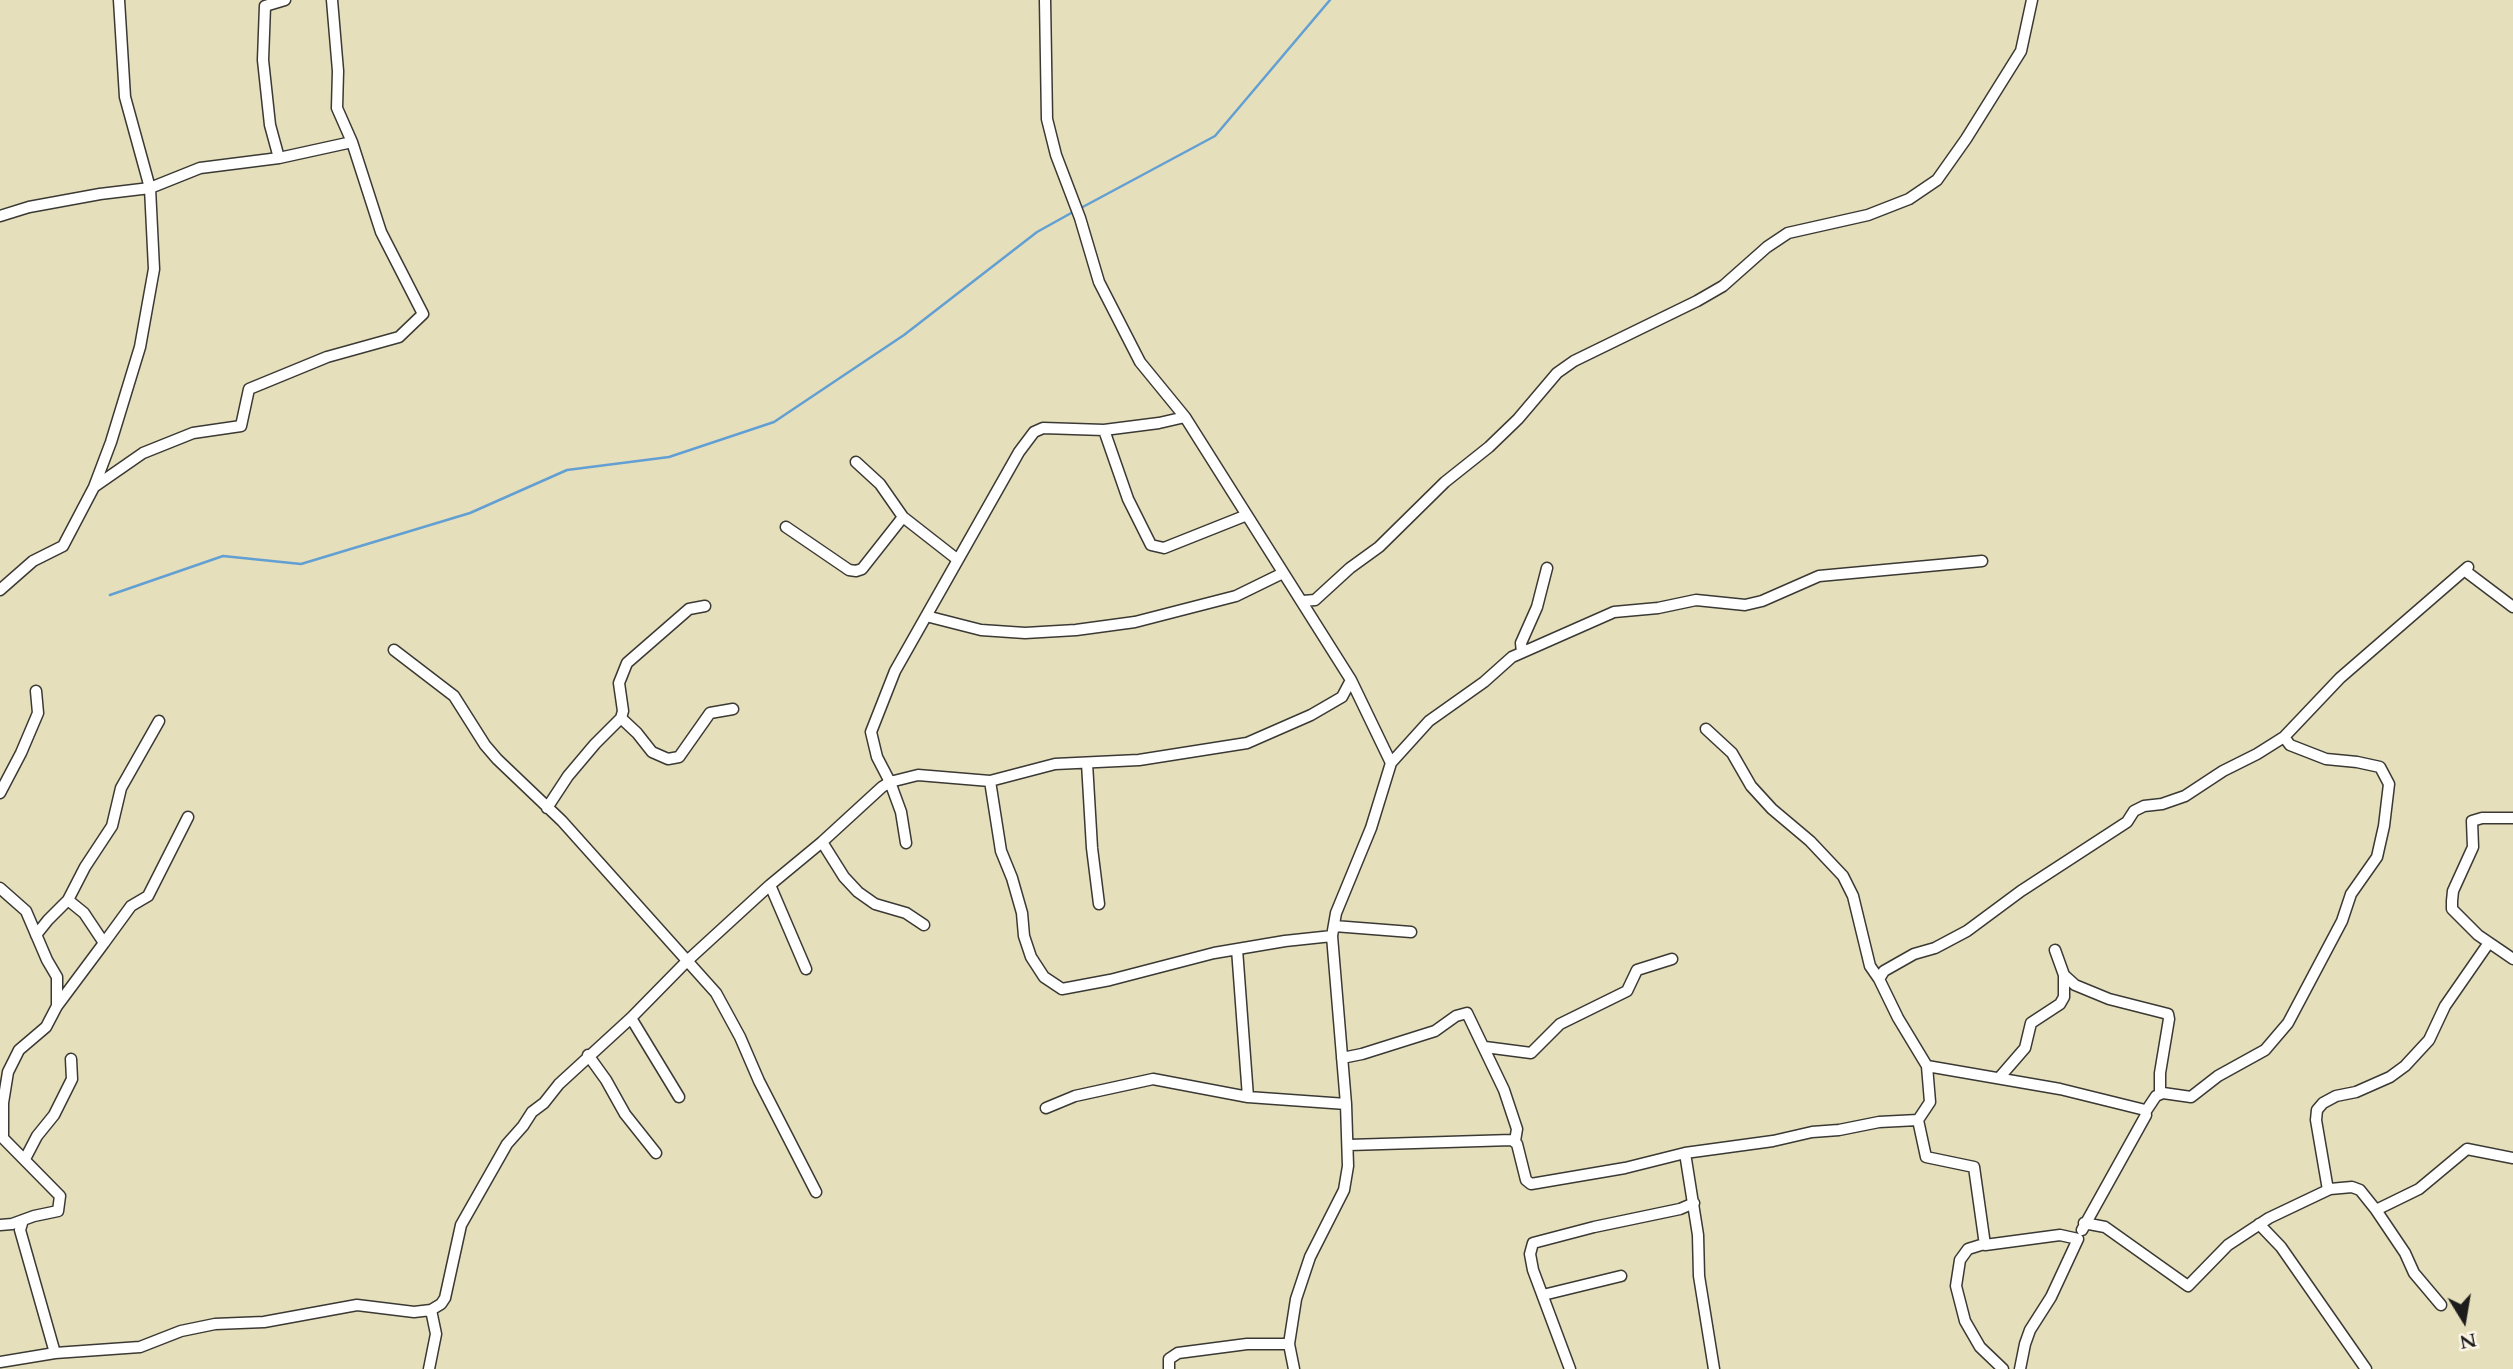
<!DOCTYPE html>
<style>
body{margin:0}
#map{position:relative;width:2513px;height:1369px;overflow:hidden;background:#e6dfbb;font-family:Cardo,serif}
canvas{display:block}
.north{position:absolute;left:2429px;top:1285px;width:70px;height:70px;-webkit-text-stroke:5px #fcf5e5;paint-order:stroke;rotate:169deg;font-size:19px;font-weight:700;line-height:28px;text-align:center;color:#1c1c1c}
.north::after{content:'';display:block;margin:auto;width:24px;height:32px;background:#1c1c1c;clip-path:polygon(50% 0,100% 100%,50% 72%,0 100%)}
</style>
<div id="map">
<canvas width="2513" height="1369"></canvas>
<div class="north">N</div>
</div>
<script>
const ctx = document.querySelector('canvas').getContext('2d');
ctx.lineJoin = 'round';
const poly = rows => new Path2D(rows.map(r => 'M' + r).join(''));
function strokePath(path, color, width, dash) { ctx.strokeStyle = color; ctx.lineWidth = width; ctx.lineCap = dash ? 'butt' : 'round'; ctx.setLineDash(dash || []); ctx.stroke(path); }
strokePath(poly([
 [1079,209,1215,136,1330,0],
 [110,595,223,556,301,564,470,513,567,470,669,457,774,422,904,335,1037,232,1073,212]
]), '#629fd3', 2.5);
const minor = poly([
 [332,0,338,71,337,108,352,142],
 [1045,0,1047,119,1056,155,1080,218,1099,282,1140,362,1185,417,1351,680,1391,763,1371,828,1336,913,1332,936,1346,1104,1348,1166,1344,1190,1310,1257,1296,1299,1289,1344,1294,1369],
 [279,158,270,125,263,60,265,6,285,0],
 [0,216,29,207,100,194,150,188,125,97,119,0],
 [1104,430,1128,499,1151,545,1164,548,1247,515],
 [856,462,880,484,903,517,958,560],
 [786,527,849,570,856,571,862,569,903,517],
 [2468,573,2513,607],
 [0,590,33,561,63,546,94,487,111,442,140,347,154,269,150,188,200,168,279,158,352,142,381,232,423,314,399,337,327,357,249,389,241,426,193,433,143,453,94,487],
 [1303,601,1315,600,1350,568,1379,547,1445,482,1489,447,1518,419,1557,373,1574,361,1697,301,1723,286,1767,247,1788,233,1868,215,1909,199,1937,180,1966,139,2021,51,2032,0],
 [926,616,981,630,1025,633,1076,630,1135,622,1236,596,1283,573],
 [394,650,454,696,485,745,497,759,562,821,716,993,740,1037,759,1081,816,1192],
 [1522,652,1521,643,1537,607,1547,568],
 [621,718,637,733,652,752,668,759,679,757,710,713,733,709],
 [1706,729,1732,753,1751,786,1772,809,1810,841,1843,876,1853,896,1870,966,1879,979],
 [1087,763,1092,848,1099,904],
 [1391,763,1429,721,1484,682,1512,657,1614,612,1658,608,1696,600,1745,605,1762,601,1819,576,1982,561],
 [990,781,1001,851,1012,878,1022,913,1024,936,1031,957,1044,977,1062,989,1110,980,1214,953,1285,941,1332,936],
 [0,793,21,753,38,713,36,691],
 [547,808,568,776,595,744,621,718,623,711,619,683,627,663,689,609,705,606],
 [2513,818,2482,818,2472,821,2473,847,2453,891,2452,901,2452,909,2478,935,2513,959],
 [822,842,844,877,858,892,875,904,906,913,924,925],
 [906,843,901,812,890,782,877,757,871,732,895,671,1019,452,1034,432,1043,428,1104,430,1159,423,1185,417],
 [770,885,806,969],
 [0,888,26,911,47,960,57,977,57,1006,46,1027,19,1050,8,1072,3,1103,3,1138],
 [68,900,85,867,112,826,121,788,159,721],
 [1334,926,1411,932],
 [36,935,48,920,68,900,84,913,104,943,57,1006],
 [104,943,131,906,148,896,188,817],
 [1237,949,1248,1097],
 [2055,950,2064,975,2075,985,2109,999,2168,1014,2169,1019,2160,1073,2160,1094],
 [631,1018,679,1097],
 [1485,1047,1531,1053,1560,1024,1627,991,1637,970,1672,959],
 [588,1055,606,1080,625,1114,656,1153],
 [1342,1058,1362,1054,1435,1031,1456,1016,1467,1013,1504,1090,1517,1129,1515,1141],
 [1927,1066,1898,1018,1879,979,1884,971,1914,954,1935,948,1967,931,2021,891,2127,822,2134,811,2144,806,2162,804,2185,796,2223,771,2257,754,2284,737,2340,678,2468,567],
 [1999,1078,2025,1048,2031,1023,2060,1004,2064,997,2064,975],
 [1046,1108,1075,1096,1153,1079,1248,1097,1346,1104],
 [2146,1111,2156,1096,2163,1093,2191,1097,2218,1076,2265,1050,2288,1023,2342,921,2351,894,2377,857,2384,826,2389,784,2380,767,2357,762,2326,759,2290,745,2284,737],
 [1918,1120,1930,1102,1927,1066,2060,1089,2145,1110,2146,1115,2082,1230],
 [0,1135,60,1196,58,1211,34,1216,12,1224,0,1225],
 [1349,1145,1512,1140,1517,1144,1526,1180,1531,1184,1625,1168,1685,1153,1773,1141,1812,1132,1839,1130,1879,1122,1918,1120,1926,1157,1974,1167,1985,1245,2060,1235,2078,1239,2051,1297,2030,1330,2025,1344,2020,1369],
 [1685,1153,1698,1235,1699,1276,1714,1369],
 [25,1159,37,1136,54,1115,72,1079,71,1059],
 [2328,1190,2316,1120,2317,1110,2323,1103,2336,1096,2356,1092,2390,1077,2405,1066,2429,1040,2445,1006,2488,944],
 [2376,1210,2405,1253,2414,1273,2441,1305],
 [23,1220,20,1230,55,1353],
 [2084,1223,2105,1227,2188,1286,2228,1245,2269,1218,2330,1189,2352,1187,2360,1190,2376,1210,2419,1189,2467,1149,2513,1158],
 [2259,1224,2281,1247,2366,1369],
 [1984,1244,1968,1249,1960,1260,1956,1286,1965,1321,1980,1347,2003,1369],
 [1543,1295,1621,1276],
 [0,1362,55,1353,140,1347,181,1331,215,1324,264,1322,357,1305,414,1312,431,1310,441,1304,445,1298,461,1225,507,1144,523,1126,532,1112,544,1103,559,1084,631,1018,687,961,770,885,822,842,882,787,890,782,918,775,990,781,1055,764,1139,760,1247,743,1311,715,1342,697,1351,680],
 [429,1369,436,1334,431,1310],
 [1169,1369,1169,1359,1178,1353,1247,1344,1289,1344],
 [1570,1369,1533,1270,1530,1254,1533,1243,1594,1227,1680,1209,1694,1203]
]);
strokePath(minor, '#3a3934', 13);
strokePath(minor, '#fff', 10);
</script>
